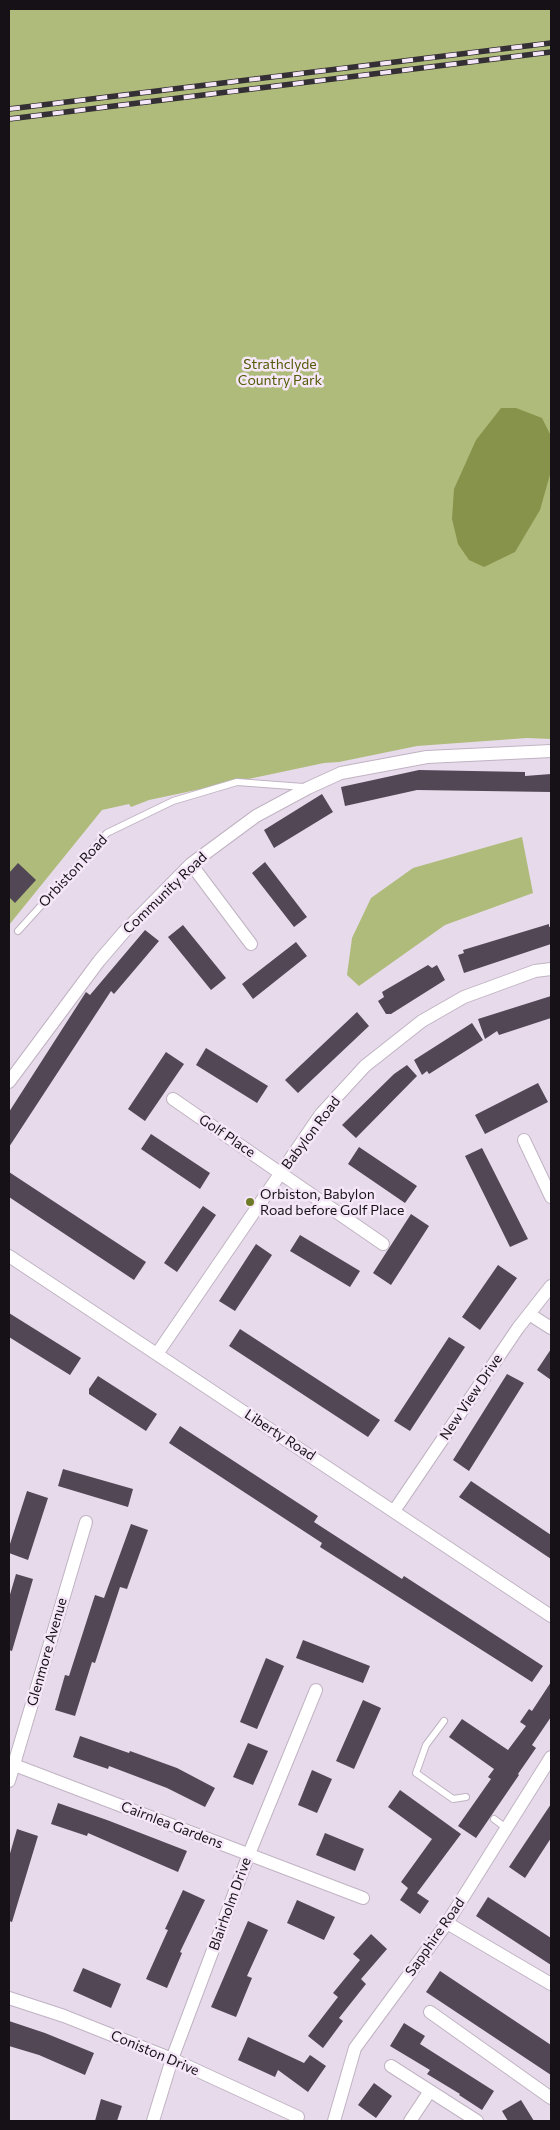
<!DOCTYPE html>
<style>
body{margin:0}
#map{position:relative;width:560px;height:2130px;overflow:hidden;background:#e7daeb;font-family:Commissioner,sans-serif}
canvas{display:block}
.frame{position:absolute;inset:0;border:10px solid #151116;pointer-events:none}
</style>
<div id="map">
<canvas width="560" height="2130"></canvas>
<div class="frame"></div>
</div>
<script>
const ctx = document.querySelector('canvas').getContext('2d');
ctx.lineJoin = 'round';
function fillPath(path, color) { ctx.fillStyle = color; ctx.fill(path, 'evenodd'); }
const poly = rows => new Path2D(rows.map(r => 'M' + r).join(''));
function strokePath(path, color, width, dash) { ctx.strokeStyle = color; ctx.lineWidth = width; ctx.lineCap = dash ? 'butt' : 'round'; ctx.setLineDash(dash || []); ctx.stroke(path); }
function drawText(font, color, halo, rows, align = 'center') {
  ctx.font = font + ' Commissioner,sans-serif'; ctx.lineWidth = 5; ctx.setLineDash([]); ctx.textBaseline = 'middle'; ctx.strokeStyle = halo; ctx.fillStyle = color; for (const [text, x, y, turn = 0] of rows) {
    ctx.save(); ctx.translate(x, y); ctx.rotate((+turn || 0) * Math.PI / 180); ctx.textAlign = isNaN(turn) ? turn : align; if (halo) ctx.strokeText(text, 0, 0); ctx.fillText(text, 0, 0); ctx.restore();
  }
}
fillPath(poly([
 [9,9,551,9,551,739,527,738,417,746,339,762,324,763,149,800,131,807,129,804,102,810,9,925],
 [522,837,533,893,445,925,359,986,347,975,352,938,371,898,413,868]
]), '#afbb7a');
fillPath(poly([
 [501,408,516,408,542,418,551,436,551,471,540,510,515,552,484,567,469,560,458,544,452,519,454,489,476,440]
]), '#87934b');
fillPath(poly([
 [419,770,525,772,525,776,551,774,551,792,417,790,345,806,341,787],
 [322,794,333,812,274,848,264,830],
 [265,862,307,917,294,927,252,873],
 [18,863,36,880,15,903,9,897,9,873],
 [549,924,549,927,551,926,551,944,464,973,458,955,464,953,463,950],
 [183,925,226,978,211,990,168,937],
 [145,930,159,941,114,994,111,991,9,1147,9,1112,86,992,90,995],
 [296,942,307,956,253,999,242,984],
 [428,965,432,968,437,965,445,980,391,1014,386,1014,378,1001,384,997,382,992],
 [551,996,551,1018,499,1035,497,1031,485,1039,478,1019],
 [357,1012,369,1026,298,1093,285,1080],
 [472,1023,483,1040,429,1074,427,1071,422,1075,414,1060],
 [206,1048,268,1086,257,1103,196,1065],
 [166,1052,184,1064,145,1121,128,1109],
 [407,1065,417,1076,356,1138,342,1125,394,1074],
 [538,1083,548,1102,485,1134,475,1115],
 [151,1134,210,1173,200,1189,141,1149],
 [359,1147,417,1186,405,1203,348,1164],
 [482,1148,528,1239,510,1247,465,1156],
 [9,1172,146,1262,134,1280,9,1197],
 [203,1206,216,1215,177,1272,164,1263],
 [411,1214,429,1226,391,1285,373,1273],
 [300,1235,360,1271,350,1287,290,1251],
 [256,1244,272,1255,235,1311,219,1301],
 [498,1265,517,1278,480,1330,462,1317],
 [9,1313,81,1358,70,1375,9,1337],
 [240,1329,380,1420,368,1437,229,1346],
 [449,1337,465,1347,410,1431,394,1421],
 [551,1349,551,1380,537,1370],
 [507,1374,524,1383,469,1471,453,1460],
 [98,1376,157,1414,146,1431,89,1394,89,1389],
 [180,1426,318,1516,314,1522,402,1579,404,1576,543,1666,532,1682,320,1547,322,1543,169,1443],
 [63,1469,133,1489,128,1507,58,1486],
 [471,1481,551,1535,551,1559,459,1497],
 [27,1491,48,1498,28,1560,9,1553,9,1547],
 [131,1524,148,1530,127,1589,120,1587,95,1663,92,1662,75,1716,55,1710,65,1675,69,1676,95,1595,104,1598],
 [16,1574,33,1579,12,1651,9,1650,9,1598],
 [303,1640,370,1666,363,1683,296,1658],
 [266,1658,284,1666,257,1729,240,1722],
 [551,1682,551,1717,532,1745,536,1748,518,1774,519,1775,476,1838,458,1826,491,1779,488,1777,494,1769,449,1737,462,1719,508,1750,526,1726,520,1722,529,1709,532,1711],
 [363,1700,381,1708,354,1769,336,1761],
 [80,1736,129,1753,130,1751,177,1768,215,1788,205,1807,167,1788,109,1766,108,1769,73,1757],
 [248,1743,268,1751,253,1785,233,1777],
 [312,1770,332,1779,317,1813,298,1805],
 [400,1790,461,1834,417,1893,429,1901,420,1914,400,1900,408,1888,401,1882,432,1839,388,1807],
 [58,1803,107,1820,187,1851,178,1872,88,1833,87,1836,51,1824],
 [551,1804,551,1838,525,1878,509,1867],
 [17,1829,38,1836,12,1922,9,1921,9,1857],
 [325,1833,364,1849,355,1871,316,1855],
 [183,1890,205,1900,180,1952,182,1953,167,1988,146,1979,168,1930,165,1929],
 [488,1897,551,1938,551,1965,476,1916],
 [297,1900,335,1917,324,1940,287,1923],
 [248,1921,268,1930,247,1976,252,1978,236,2017,211,2007],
 [371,1934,387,1949,361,1979,366,1984,339,2018,343,2021,323,2048,308,2036,338,1997,333,1993,360,1960,353,1954],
 [83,1968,121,1984,111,2008,73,1991],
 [440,1971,551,2045,551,2075,426,1992],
 [9,2021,45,2033,94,2053,85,2075,39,2055,9,2046],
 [404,2023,425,2036,420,2044,494,2091,482,2110,459,2095,460,2094,427,2074,430,2070,390,2046],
 [248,2037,304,2063,310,2055,326,2066,308,2092,278,2070,275,2077,238,2060],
 [374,2083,392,2096,376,2118,358,2105],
 [101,2099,122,2106,117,2121,95,2121],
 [521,2100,534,2121,508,2121,502,2111]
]), '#524755');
const lane = poly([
 [18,931,107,833,173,801,237,782,304,787],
 [444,1721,426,1745,416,1773,453,1799,466,1797],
 [494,1819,506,1828]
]);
const street = poly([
 [191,864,251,944],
 [9,1082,99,961,124,932,191,864,256,816,308,788,341,773,427,757,551,751],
 [173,1099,383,1244],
 [524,1140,551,1197],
 [9,1256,551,1616],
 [529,1314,551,1328],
 [157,1354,321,1114,365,1066,422,1021,464,997,535,971,551,969],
 [394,1511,518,1328,551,1286],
 [9,1763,363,1898],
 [9,1781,86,1522],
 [447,1923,551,1984],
 [9,1998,64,2016,172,2059,298,2117],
 [430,2012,551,2098],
 [391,2066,477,2121],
 [153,2121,172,2059,249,1854,316,1690],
 [334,2121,355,2048,447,1923,551,1757],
 [410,2121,430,2091]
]);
strokePath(lane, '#c0b3c3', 8);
strokePath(street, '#c0b3c3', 14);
strokePath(lane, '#fff', 6);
strokePath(street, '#fff', 12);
const rail = poly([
 [9,109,551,43],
 [9,119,551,52]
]);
strokePath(rail, '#342e35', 5.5);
strokePath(rail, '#f5e7f8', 4, [11]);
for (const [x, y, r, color] of [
 [250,1202,5,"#6e7a26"]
]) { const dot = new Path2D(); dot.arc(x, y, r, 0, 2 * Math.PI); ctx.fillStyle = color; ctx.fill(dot); strokePath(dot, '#f5e7f8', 2); }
drawText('14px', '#525c04', '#f5e7f8', [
 ["Strathclyde",280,364],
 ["Country Park",280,380]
]);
drawText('14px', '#151116', '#f5e7f8', [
 ["Orbiston Road",73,871,-47],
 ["Community Road",165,893,-44],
 ["Babylon Road",311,1133,-53],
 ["Golf Place",227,1136,34],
 ["New View Drive",471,1397,-56],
 ["Liberty Road",280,1435,33],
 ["Glenmore Avenue",47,1652,-74],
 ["Cairnlea Gardens",172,1825,21],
 ["Blairholm Drive",230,1904,-70],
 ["Sapphire Road",435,1937,-55],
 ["Coniston Drive",155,2053,23]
]);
drawText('14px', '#151116', '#f5e7f8', [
 ["Orbiston, Babylon",260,1194],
 ["Road before Golf Place",260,1210]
], 'left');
</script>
